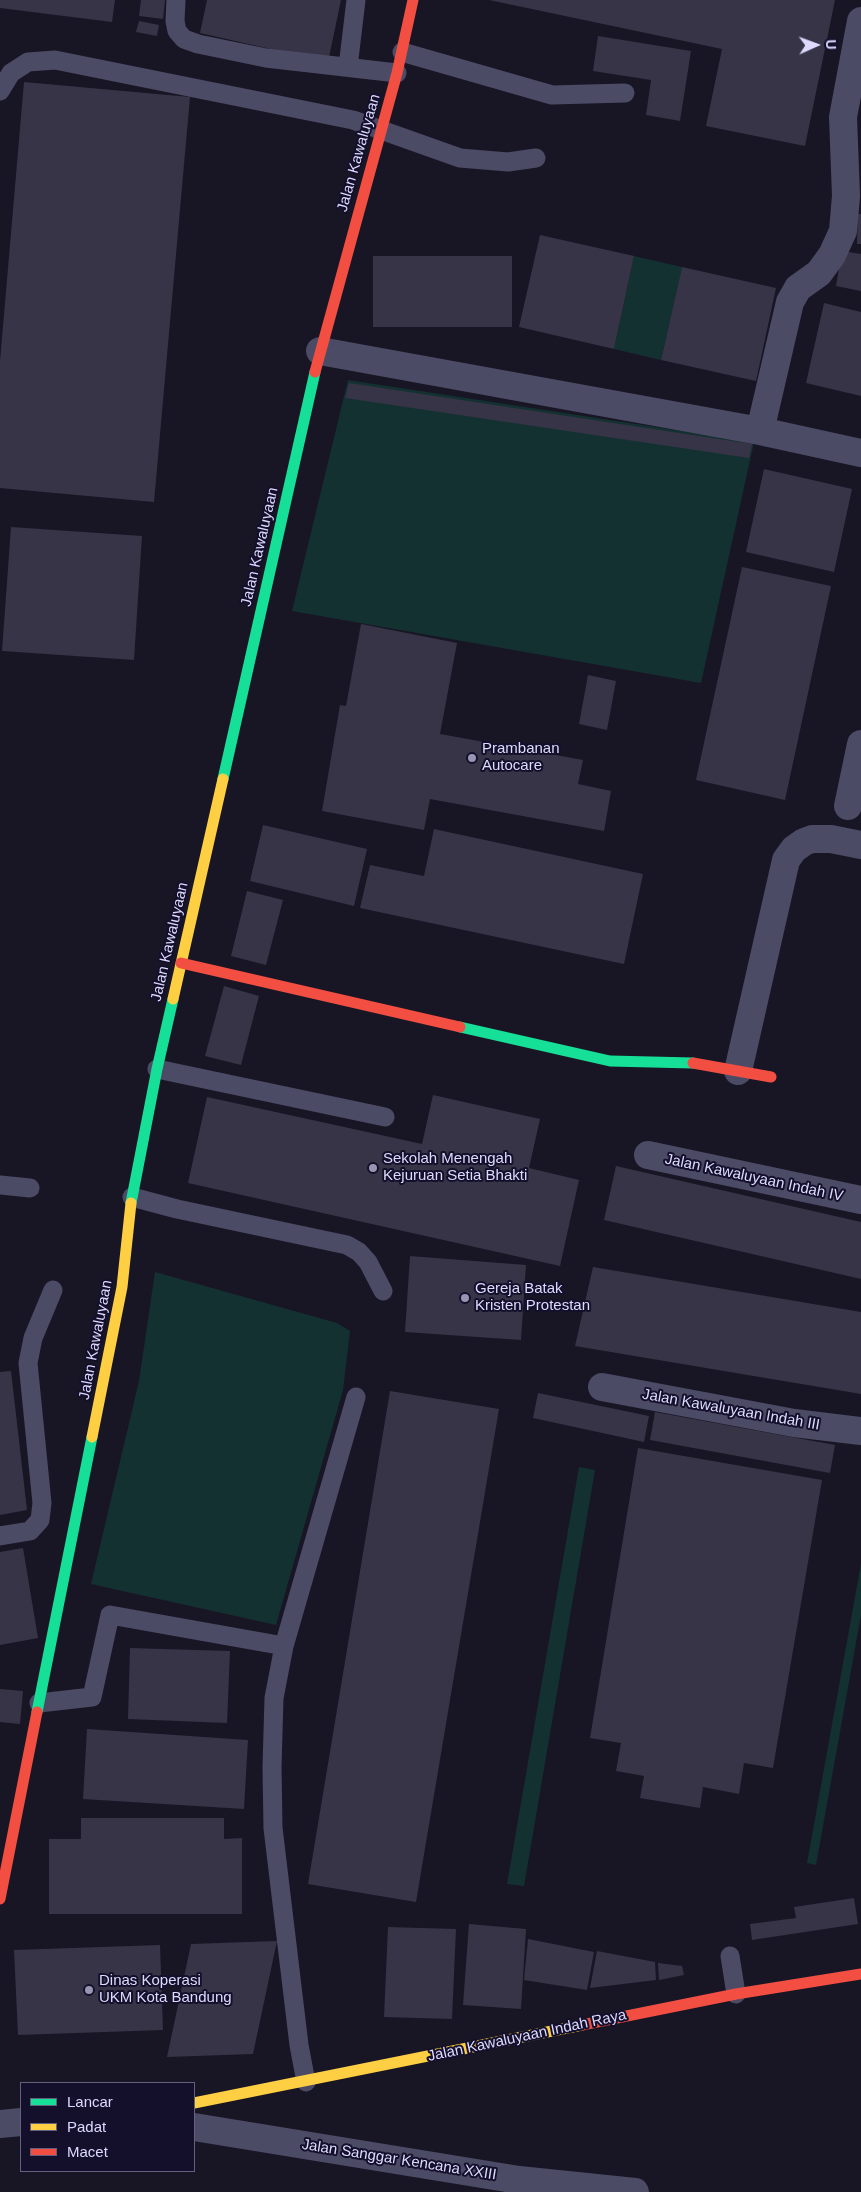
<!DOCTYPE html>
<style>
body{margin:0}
#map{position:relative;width:861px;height:2192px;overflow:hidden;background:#181625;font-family:Arial,sans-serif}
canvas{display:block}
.legend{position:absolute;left:20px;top:2082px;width:175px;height:90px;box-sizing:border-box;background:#14102b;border:1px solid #646180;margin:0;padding:6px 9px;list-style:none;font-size:15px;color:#dddaff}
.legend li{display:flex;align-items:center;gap:10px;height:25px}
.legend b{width:25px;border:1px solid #646180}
.north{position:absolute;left:791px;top:20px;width:50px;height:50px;-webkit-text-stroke:4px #14102b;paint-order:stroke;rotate:88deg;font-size:14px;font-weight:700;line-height:20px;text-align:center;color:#dddaff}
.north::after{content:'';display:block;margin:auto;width:18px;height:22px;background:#dddaff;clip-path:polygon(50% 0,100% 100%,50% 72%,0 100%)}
</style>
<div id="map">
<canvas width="861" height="2192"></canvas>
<ul class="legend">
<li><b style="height:6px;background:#16e098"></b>Lancar</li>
<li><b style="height:6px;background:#ffcf43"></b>Padat</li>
<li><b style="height:6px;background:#f24e42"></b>Macet</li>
</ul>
<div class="north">U</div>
</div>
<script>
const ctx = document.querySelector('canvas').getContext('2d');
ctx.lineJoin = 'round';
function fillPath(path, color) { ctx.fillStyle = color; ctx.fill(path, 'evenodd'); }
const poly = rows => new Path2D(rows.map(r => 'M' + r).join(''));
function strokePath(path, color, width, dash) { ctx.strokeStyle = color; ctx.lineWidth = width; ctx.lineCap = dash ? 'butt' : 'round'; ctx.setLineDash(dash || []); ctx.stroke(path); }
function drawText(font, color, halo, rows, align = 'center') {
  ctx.font = font + ' Arial,sans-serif'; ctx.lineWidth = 4; ctx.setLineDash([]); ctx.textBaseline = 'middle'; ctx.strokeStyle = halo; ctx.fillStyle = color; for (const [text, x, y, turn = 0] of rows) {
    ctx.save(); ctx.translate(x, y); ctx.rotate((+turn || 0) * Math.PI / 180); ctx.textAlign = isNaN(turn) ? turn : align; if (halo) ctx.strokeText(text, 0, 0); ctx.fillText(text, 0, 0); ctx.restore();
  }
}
fillPath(poly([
 [634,256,682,267,661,360,614,349],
 [348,380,754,442,701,683,292,611],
 [155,1272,337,1323,350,1331,343,1390,276,1625,91,1584,139,1381],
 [579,1467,595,1470,524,1886,507,1884],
 [861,1564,861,1615,816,1865,807,1863]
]), '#143131');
fillPath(poly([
 [0,0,115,0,112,22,0,8],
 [141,0,165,0,163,19,139,16],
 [207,0,341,0,328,62,200,33],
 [489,0,835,0,805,146,706,126,722,49],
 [139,21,159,25,157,36,136,32],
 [598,36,691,51,680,121,646,115,651,80,593,71],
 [24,82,190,97,154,502,0,488,0,361],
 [858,214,861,214,861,244,857,244],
 [540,235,634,256,614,349,519,327],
 [842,251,861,254,861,291,836,286],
 [373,256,512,256,512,327,373,327],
 [682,267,776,288,756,381,661,360],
 [824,303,861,312,861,396,806,383],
 [349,383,752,444,749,458,345,398],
 [764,469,852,489,834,572,746,552],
 [11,527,142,536,134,660,2,651],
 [742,567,831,586,785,800,696,780],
 [361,624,457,643,440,734,583,760,578,784,611,791,604,831,430,799,424,830,322,811,340,705,346,706],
 [588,675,616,681,607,730,579,724],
 [263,825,367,849,354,906,250,881],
 [434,829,643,874,624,964,360,908,370,865,424,876],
 [247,891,283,900,266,965,231,956],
 [224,986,259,996,241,1065,205,1056],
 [433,1095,540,1119,529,1168,579,1180,560,1266,188,1183,207,1097,422,1144],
 [616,1166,861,1222,861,1279,604,1220],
 [410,1256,526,1265,521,1340,405,1332],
 [593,1267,861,1312,861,1394,575,1346],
 [11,1371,27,1510,0,1515,0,1372],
 [390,1391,499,1409,416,1902,308,1884],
 [538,1393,649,1416,644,1442,533,1418],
 [655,1412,835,1445,830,1473,650,1440],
 [638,1448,822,1480,773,1768,744,1763,739,1794,703,1787,700,1808,640,1798,644,1776,616,1771,621,1743,590,1738],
 [23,1548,38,1638,0,1645,0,1552],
 [130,1648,230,1651,227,1723,128,1719],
 [0,1689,23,1691,20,1724,0,1722],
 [87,1729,248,1740,244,1809,83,1799],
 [81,1818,224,1818,224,1839,242,1838,242,1914,49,1914,49,1839,81,1839],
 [854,1898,858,1924,752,1940,750,1924,796,1918,794,1907],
 [469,1924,526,1929,521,2009,463,2005],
 [388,1927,456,1929,452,2019,384,2017],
 [528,1939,594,1952,587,1990,524,1980],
 [277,1941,253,2054,167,2057,191,1944],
 [160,1945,163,2030,18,2035,14,1950],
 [597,1951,655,1962,656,1980,590,1988],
 [658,1963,682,1966,684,1975,659,1980]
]), '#363446');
strokePath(poly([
 [176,0,175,21,177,31,184,39,198,44,266,58,397,73],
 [402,52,552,95,625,93],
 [348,67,356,0],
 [0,91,11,73,28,62,55,60,353,120,460,158,508,162,536,158],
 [157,1069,385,1117],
 [0,1185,30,1188],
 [132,1197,177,1209,347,1245,359,1252,368,1262,383,1291],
 [0,1536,30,1531,40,1520,42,1503,28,1363,33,1338,53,1290],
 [39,1703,92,1697,110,1615,284,1646],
 [730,1956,736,1994],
 [306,2082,299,2045,273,1828,272,1767,274,1698,284,1646,356,1397]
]), '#4c4b66', 19);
strokePath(poly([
 [320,351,760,431,861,453],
 [760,431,790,302,798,288,819,273,832,255,843,231,846,196,843,117,861,21],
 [848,806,861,744],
 [738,1071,786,860,794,849,804,842,812,839,831,839,861,845],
 [648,1155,861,1200],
 [602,1387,794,1423,861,1431],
 [0,2124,21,2122],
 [194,2127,519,2180,635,2192]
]), '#4c4b66', 28);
strokePath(poly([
 [223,779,315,372],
 [460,1027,610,1061,693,1063],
 [131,1203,157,1069,173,999],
 [37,1712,92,1437]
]), '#16e098', 11);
strokePath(poly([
 [173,999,223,779],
 [92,1437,122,1287,131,1203],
 [194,2103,582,2025]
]), '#ffcf43', 11);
strokePath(poly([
 [315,372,397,73,413,0],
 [181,963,460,1027],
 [693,1063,771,1077],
 [0,1899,37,1712],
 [582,2025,736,1994,861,1974]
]), '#f24e42', 11);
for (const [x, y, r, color] of [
 [472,758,5,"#9895b3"],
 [373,1168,5,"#9895b3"],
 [465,1298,5,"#9895b3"],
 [89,1990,5,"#9895b3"]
]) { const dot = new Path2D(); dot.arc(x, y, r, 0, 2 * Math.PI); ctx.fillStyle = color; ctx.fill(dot); strokePath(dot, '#14102b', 2); }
drawText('15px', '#dddaff', '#14102b', [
 ["Jalan Kawaluyaan",359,153,-74],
 ["Jalan Kawaluyaan",260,547,-77],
 ["Jalan Kawaluyaan",170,942,-77],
 ["Jalan Kawaluyaan Indah IV",754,1178,12],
 ["Jalan Kawaluyaan",96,1340,-79],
 ["Jalan Kawaluyaan Indah III",731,1410,10],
 ["Jalan Kawaluyaan Indah Raya",527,2036,-12],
 ["Jalan Sanggar Kencana XXIII",399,2160,9]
]);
drawText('15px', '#dddaff', '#14102b', [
 ["Prambanan",482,749],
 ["Autocare",482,766],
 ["Sekolah Menengah",383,1159],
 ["Kejuruan Setia Bhakti",383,1176],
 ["Gereja Batak",475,1289],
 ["Kristen Protestan",475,1306],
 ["Dinas Koperasi",99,1981],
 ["UKM Kota Bandung",99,1998]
], 'left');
</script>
